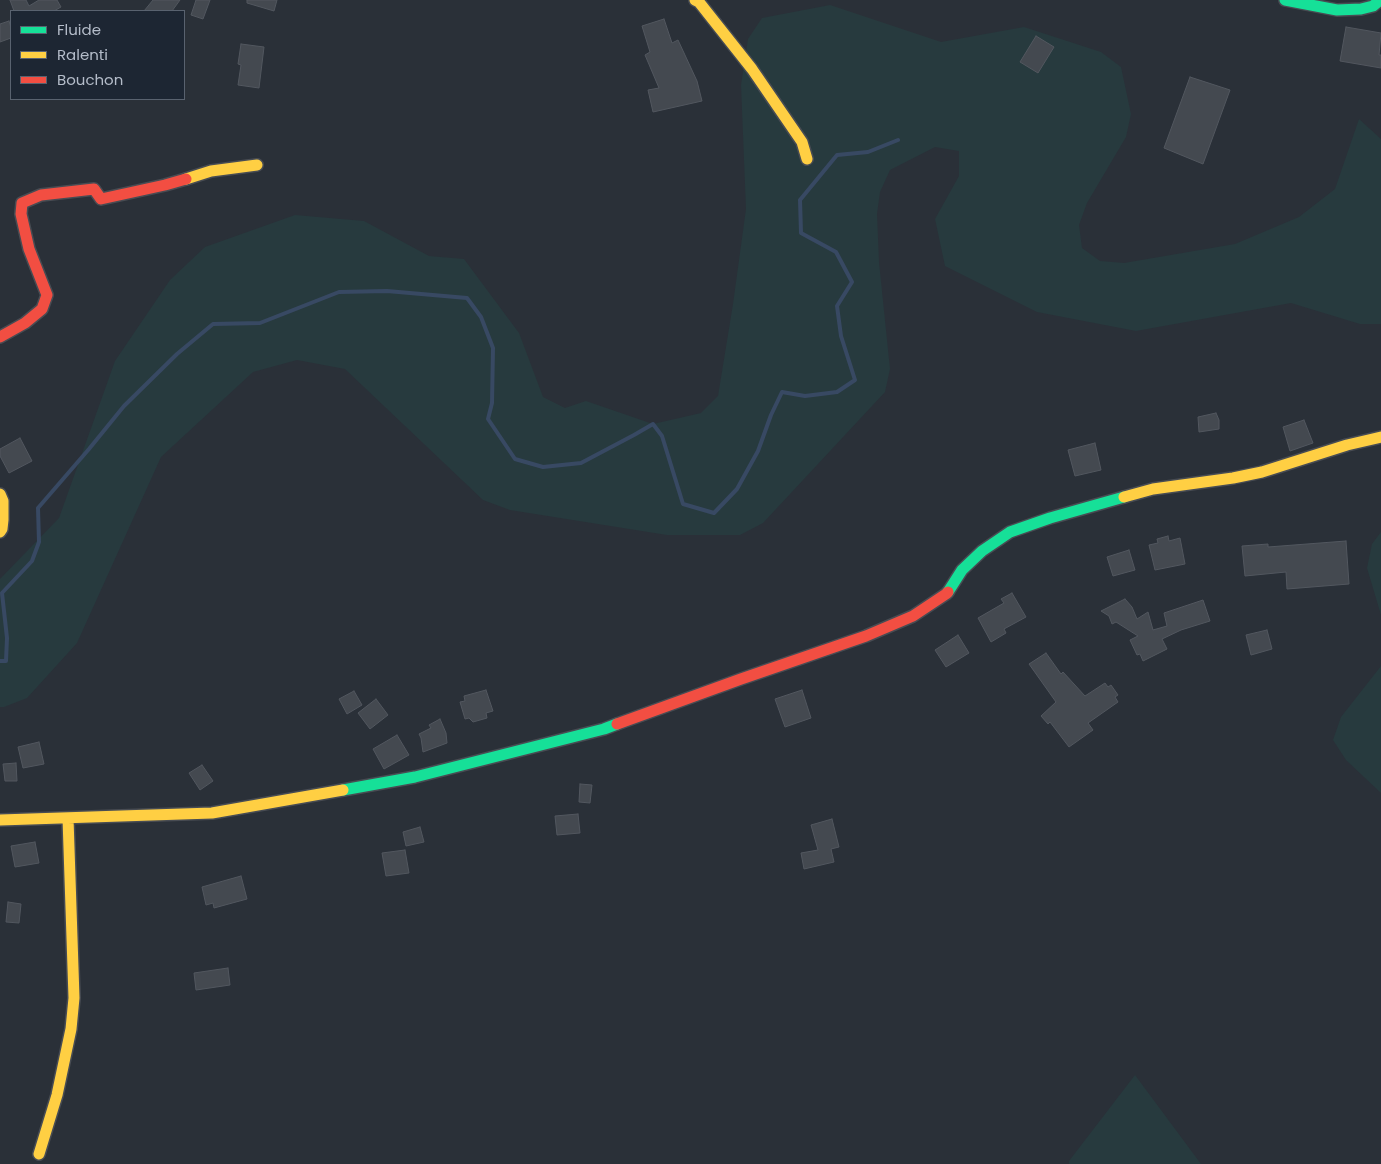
<!DOCTYPE html>
<style>
body{margin:0}
#map{position:relative;width:1381px;height:1164px;overflow:hidden;background:#2a3038;font-family:Poppins,sans-serif}
canvas{display:block}
.legend{position:absolute;left:10px;top:10px;width:175px;height:90px;box-sizing:border-box;background:#1d2633;border:1px solid #59626f;margin:0;padding:6px 9px;list-style:none;font-size:15px;color:#b4bcc9}
.legend li{display:flex;align-items:center;gap:10px;height:25px}
.legend b{width:25px;border:1px solid #59626f}
</style>
<div id="map">
<canvas width="1381" height="1164"></canvas>
<ul class="legend">
<li><b style="height:6px;background:#16e098"></b>Fluide</li>
<li><b style="height:6px;background:#ffcf43"></b>Ralenti</li>
<li><b style="height:6px;background:#f24e42"></b>Bouchon</li>
</ul>
</div>
<script>
const ctx = document.querySelector('canvas').getContext('2d');
ctx.lineJoin = 'round';
function fillPath(path, color) { ctx.fillStyle = color; ctx.fill(path, 'evenodd'); }
const poly = rows => new Path2D(rows.map(r => 'M' + r).join(''));
function strokePath(path, color, width, dash) { ctx.strokeStyle = color; ctx.lineWidth = width; ctx.lineCap = dash ? 'butt' : 'round'; ctx.setLineDash(dash || []); ctx.stroke(path); }
fillPath(poly([
 [830,5,941,42,1024,27,1101,52,1121,67,1131,114,1126,137,1087,203,1079,225,1082,248,1100,261,1124,263,1235,244,1299,217,1335,189,1359,119,1381,139,1381,324,1360,324,1291,303,1136,331,1037,312,945,266,935,219,959,176,959,151,935,147,890,170,880,192,877,214,879,262,890,369,885,392,763,523,740,535,667,535,510,510,483,500,345,369,297,360,253,372,161,457,77,643,27,698,4,707,0,707,0,579,59,518,115,361,170,280,205,247,295,215,364,221,429,256,464,259,519,333,543,397,565,408,586,401,653,424,701,413,718,396,733,304,746,209,741,85,748,39,762,18],
 [1381,532,1381,615,1367,568,1372,544],
 [1381,666,1381,793,1346,760,1333,740,1341,717],
 [1135,1075,1201,1164,1069,1164,1069,1161]
]), '#273a3e');
strokePath(poly([
 [0,661,6,661,7,638,2,593,32,561,39,542,38,508,89,449,124,406,177,354,213,324,260,323,339,292,387,291,467,298,481,317,493,348,492,403,488,419,515,459,543,467,581,463,634,435,653,424,662,436,683,504,714,513,737,489,758,451,771,415,782,392,805,396,837,392,855,380,841,336,837,306,852,282,836,252,801,233,800,200,837,155,868,152,898,140]
]), '#384963', 4);
const building = poly([
 [10,0,26,0,29,6,39,0,57,0,61,7,54,11,14,11,10,0],
 [153,0,180,0,172,11,144,11,153,0],
 [196,0,210,0,203,19,191,15,196,0],
 [247,0,277,0,274,11,247,3,247,0],
 [664,19,672,43,678,40,697,81,702,101,653,112,648,90,659,88,645,55,650,52,642,26,664,19],
 [9,21,11,28,11,38,0,42,0,24,9,21],
 [1346,27,1381,33,1379,55,1381,55,1381,68,1340,61,1346,27],
 [1036,36,1054,47,1038,73,1020,62,1036,36],
 [241,44,264,47,259,88,238,85,241,65,238,64,241,44],
 [1190,77,1230,90,1203,164,1164,148,1190,77],
 [1216,413,1219,420,1219,429,1199,432,1198,417,1216,413],
 [1304,420,1313,443,1290,451,1283,427,1304,420],
 [20,438,32,461,9,473,0,456,0,449,20,438],
 [1095,443,1101,470,1075,476,1068,450,1095,443],
 [1168,536,1169,541,1180,538,1185,564,1155,570,1149,545,1158,543,1157,539,1168,536],
 [1346,541,1349,584,1287,589,1286,572,1245,576,1242,546,1268,544,1268,547,1346,541],
 [1129,550,1135,570,1113,576,1107,557,1129,550],
 [1012,593,1026,617,1004,629,1006,633,991,642,978,618,1004,603,1001,599,1012,593],
 [1125,599,1132,607,1137,619,1148,612,1153,630,1167,626,1164,613,1203,600,1210,621,1181,630,1162,639,1167,649,1143,661,1140,654,1137,655,1130,640,1138,636,1116,622,1112,624,1109,616,1101,611,1125,599],
 [1267,630,1272,649,1251,655,1246,635,1267,630],
 [958,635,969,653,946,667,935,650,958,635],
 [1046,653,1061,674,1063,672,1085,696,1105,683,1108,687,1111,685,1118,695,1115,697,1118,702,1088,723,1093,730,1069,747,1050,722,1048,724,1041,716,1056,702,1029,664,1046,653],
 [486,690,493,711,486,713,487,718,473,722,469,718,465,719,460,702,465,701,464,696,486,690],
 [802,690,811,718,785,727,775,699,802,690],
 [354,691,362,705,347,714,339,699,354,691],
 [376,699,388,715,370,729,358,713,376,699],
 [440,719,446,733,447,743,423,752,421,738,419,734,431,728,429,725,440,719],
 [397,735,409,755,384,769,373,749,397,735],
 [39,742,44,764,23,768,18,747,39,742],
 [16,763,17,781,5,781,3,764,16,763],
 [202,765,213,781,200,790,189,773,202,765],
 [580,784,592,785,590,803,579,802,580,784],
 [578,814,580,833,557,835,555,816,578,814],
 [832,819,839,847,831,849,834,862,804,869,801,853,818,850,811,825,832,819],
 [420,827,424,842,406,846,403,832,420,827],
 [35,842,39,863,15,867,11,846,35,842],
 [405,850,409,873,386,876,382,853,405,850],
 [241,876,247,899,214,908,213,903,206,905,202,887,241,876],
 [8,902,21,904,19,923,6,922,8,902],
 [228,968,230,985,196,990,194,973,228,968]
]);
fillPath(building, '#444950');
strokePath(building, '#52575f', 1);
const fast = poly([
 [1285,0,1337,10,1361,9,1373,6,1380,0],
 [948,592,962,570,982,551,1010,532,1050,518,1124,497],
 [343,790,415,777,604,729,617,724]
]);
const slow = poly([
 [695,0,699,2,752,69,802,142,807,159],
 [186,179,211,171,257,165],
 [0,494,3,501,3,520,2,529,0,532],
 [1124,497,1153,489,1233,478,1262,472,1347,445,1381,437],
 [0,820,212,813,343,790],
 [39,1154,57,1095,71,1029,74,998,68,818]
]);
const jam = poly([
 [0,337,25,323,42,309,47,295,29,249,21,214,22,203,41,195,94,189,101,199,165,185,186,179],
 [617,724,741,679,866,636,913,616,946,594,948,592]
]);
strokePath(fast, '#484c53', 14);
strokePath(slow, '#484c53', 14);
strokePath(jam, '#484c53', 14);
strokePath(fast, '#16e098', 11);
strokePath(slow, '#ffcf43', 11);
strokePath(jam, '#f24e42', 11);
</script>
